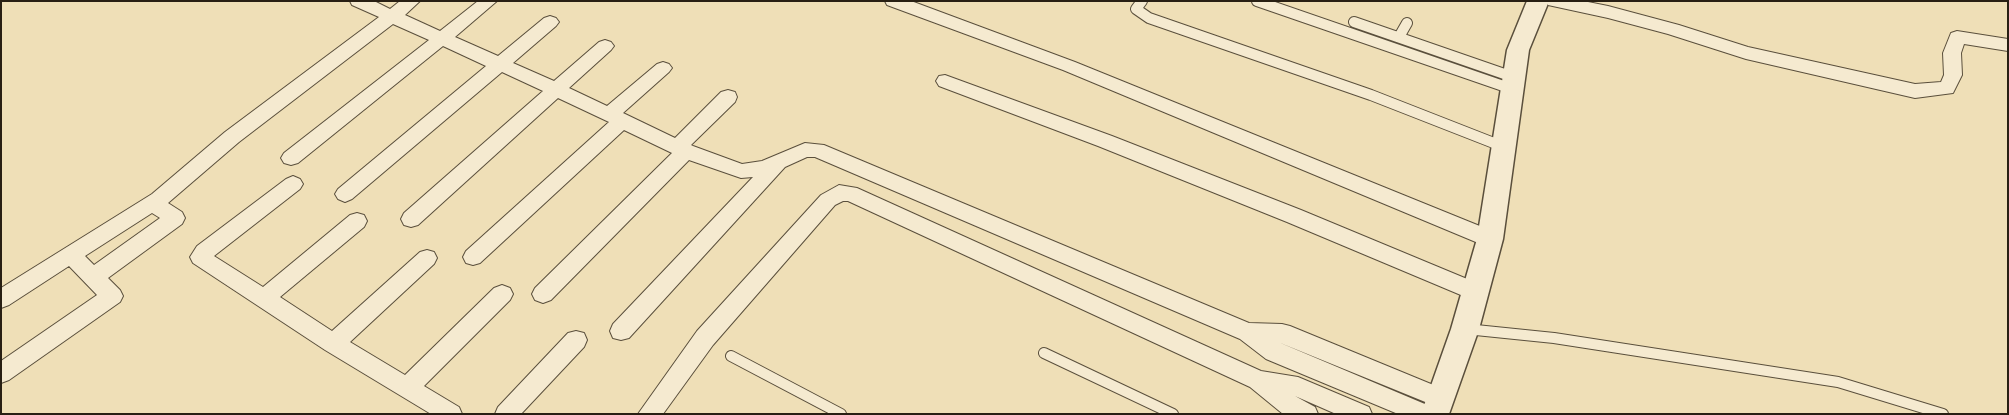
<!DOCTYPE html>
<style>
body{margin:0}
#map{position:relative;width:2009px;height:415px;overflow:hidden;background:#efdfb7;font-family:Cardo,serif}
canvas{display:block}
.frame{position:absolute;inset:0;border:2px solid #281f13;pointer-events:none}
</style>
<div id="map">
<canvas width="2009" height="415"></canvas>
<div class="frame"></div>
</div>
<script>
const ctx = document.querySelector('canvas').getContext('2d');
ctx.lineJoin = 'round';
const poly = rows => new Path2D(rows.map(r => 'M' + r).join(''));
function strokePath(path, color, width, dash) { ctx.strokeStyle = color; ctx.lineWidth = width; ctx.lineCap = dash ? 'butt' : 'round'; ctx.setLineDash(dash || []); ctx.stroke(path); }
function fillPath(path, color) { ctx.fillStyle = color; ctx.fill(path, 'evenodd'); }
const service = poly([
 [1142,1,1136,9,1149,18,1371,95,1504,147],
 [1257,1,1512,89],
 [1354,22,1513,77],
 [1399,37,1407,23],
 [1466,329,1554,338,1838,382,1943,414],
 [1044,353,1173,414],
 [731,356,841,414]
]);
const minor = poly([
 [350,1,374,1,390,9,400,1,420,1,405,15,440,31,478,1,497,1,455,37,498,56,544,18,550,16,556,18,559,22,556,26,513,63,554,81,599,42,605,40,611,42,614,46,611,50,569,88,607,106,657,64,663,62,669,64,672,68,669,72,623,113,675,138,721,92,728,90,735,92,737,97,735,102,691,145,693,146,742,164,762,161,805,143,824,145,1249,323,1282,324,1290,326,1448,391,1451,398,1448,405,1440,408,1278,342,1432,407,1435,414,1398,414,1266,359,1240,339,815,157,807,157,785,167,629,338,621,340,613,338,610,331,613,324,753,177,741,178,689,160,551,300,543,303,535,300,532,294,535,288,672,153,624,130,480,263,473,265,466,263,463,257,466,251,609,122,558,98,418,225,411,227,404,225,401,219,404,213,543,91,502,72,352,199,345,202,338,199,335,194,338,189,486,66,443,46,298,163,291,165,284,163,281,158,284,153,429,40,393,24,239,142,168,203,182,212,185,218,182,224,108,278,120,290,123,296,120,302,9,380,1,383,1,361,97,295,69,266,9,305,1,308,1,288,152,194,225,132,379,17,352,5,350,1],
 [152,213,160,218,94,265,85,256,152,213],
 [885,1,911,1,1075,62,1497,233,1500,239,1497,245,1490,247,1483,245,1063,70,887,5,885,1],
 [1546,1,1583,1,1608,6,1679,25,1748,47,1915,84,1941,82,1944,75,1943,53,1951,33,1957,31,2008,39,2008,51,1964,44,1961,53,1962,75,1953,93,1915,98,1746,59,1668,34,1608,18,1548,5,1546,1],
 [945,75,1112,136,1301,210,1484,286,1487,292,1484,298,1476,301,1468,298,1287,222,1098,146,939,86,936,81,939,76,945,75],
 [293,176,300,179,303,184,300,189,214,256,263,287,350,215,357,213,364,215,367,221,364,227,280,297,332,331,420,252,427,250,434,252,437,258,434,264,350,342,405,375,494,288,502,285,510,288,513,294,510,300,424,386,459,407,462,414,431,414,325,350,193,263,190,257,197,246,286,179,293,176],
 [839,185,857,188,1261,371,1298,377,1369,407,1372,414,1336,414,1295,396,1315,407,1318,414,1283,414,1250,387,848,201,843,201,835,205,713,345,663,414,638,414,697,331,821,195,839,185],
 [576,331,584,333,587,340,584,347,521,414,495,414,498,407,568,333,576,331]
]);
const tertiary = poly([
 [1527,1,1549,1,1529,50,1503,239,1479,329,1449,414,1421,414,1451,329,1477,239,1507,50,1527,1]
]);
strokePath(service, '#5a4f3c', 12);
strokePath(minor, '#5a4f3c', 2);
strokePath(tertiary, '#5a4f3c', 3);
strokePath(service, '#f5ead0', 10);
fillPath(minor, '#f5ead0');
fillPath(tertiary, '#f5ead0');
</script>
